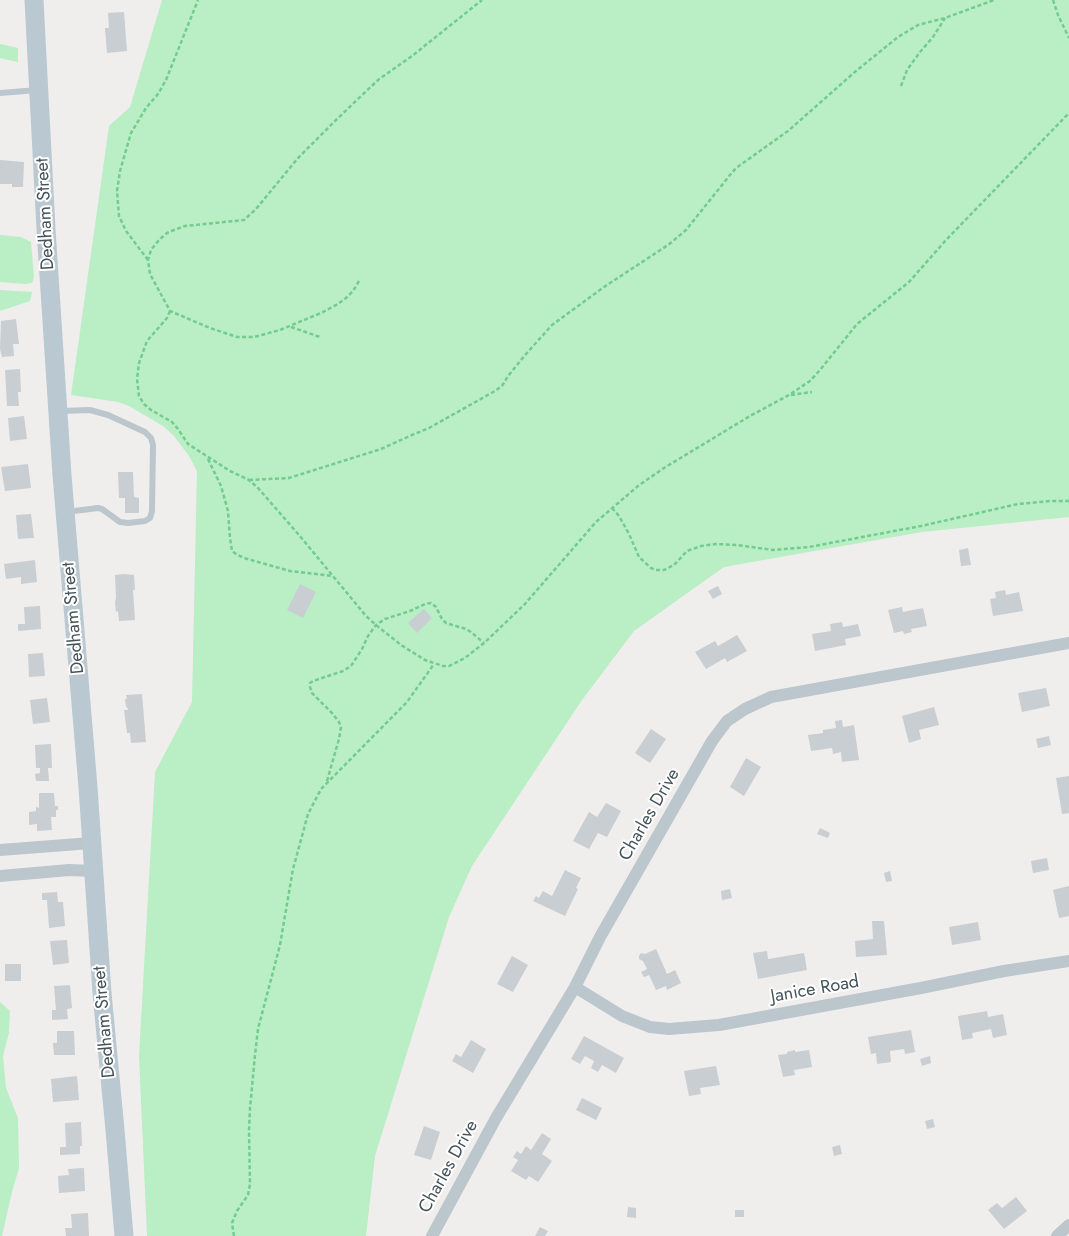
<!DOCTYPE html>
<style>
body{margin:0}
canvas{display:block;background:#f0eded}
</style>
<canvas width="1069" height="1236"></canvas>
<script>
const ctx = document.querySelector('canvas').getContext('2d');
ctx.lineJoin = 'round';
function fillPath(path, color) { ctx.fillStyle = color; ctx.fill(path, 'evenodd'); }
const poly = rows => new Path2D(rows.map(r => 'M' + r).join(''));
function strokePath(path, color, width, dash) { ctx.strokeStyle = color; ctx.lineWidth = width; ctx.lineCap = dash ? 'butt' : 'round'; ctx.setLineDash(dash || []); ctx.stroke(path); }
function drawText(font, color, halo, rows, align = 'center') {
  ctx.font = font + ' Jost,sans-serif'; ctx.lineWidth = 4; ctx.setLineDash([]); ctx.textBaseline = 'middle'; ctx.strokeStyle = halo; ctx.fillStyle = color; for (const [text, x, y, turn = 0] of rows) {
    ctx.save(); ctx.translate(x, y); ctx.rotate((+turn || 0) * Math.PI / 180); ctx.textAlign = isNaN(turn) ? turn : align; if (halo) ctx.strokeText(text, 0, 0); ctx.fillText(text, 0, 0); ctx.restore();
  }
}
fillPath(poly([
 [162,0,1069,0,1069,517,922,532,724,567,634,631,582,700,472,866,449,917,375,1156,366,1236,147,1236,139,1056,155,772,192,702,197,471,189,456,174,436,163,426,156,422,129,406,118,402,71,395,109,126,130,107],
 [0,44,18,48,18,62,0,58],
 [0,235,21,237,31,242,34,277,32,283,25,284,0,282],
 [0,290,32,292,30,301,0,311],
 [0,1002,10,1011,9,1033,3,1056,6,1088,18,1118,19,1168,12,1192,2,1236,0,1236]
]), '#baeec5');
fillPath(poly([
 [124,12,127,51,107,53,105,28,109,28,108,13],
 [0,160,24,162,23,187,12,187,12,184,0,184],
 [16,319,19,344,13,344,14,356,2,357,0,349,1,321],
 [20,369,21,392,18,392,19,406,7,406,5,370],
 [24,416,27,439,10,441,8,418],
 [28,464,31,488,5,491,1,467],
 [118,472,133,472,134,497,139,498,139,513,125,513,125,498,119,498],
 [31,514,34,538,18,539,16,515],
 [968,548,971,565,961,566,959,550],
 [35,560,37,582,21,584,21,577,6,579,4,564],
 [124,574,134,575,135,590,133,590,135,620,119,621,118,611,116,612,115,603,116,597,115,575],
 [300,584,316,592,303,618,287,610],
 [718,586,722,594,713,599,708,591],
 [1005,590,1006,595,1019,592,1023,611,993,616,990,599,996,598,995,592],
 [40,606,41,629,18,631,18,624,25,624,24,607],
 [902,607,903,612,923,608,927,626,911,629,912,632,904,634,903,631,894,633,888,610],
 [424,609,432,618,417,633,408,623],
 [842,622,843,627,858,624,861,636,845,639,846,645,815,651,812,634,831,631,830,624],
 [737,635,747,651,727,662,725,658,706,669,695,652,715,641,718,646],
 [43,653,45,676,29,677,28,654],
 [1046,688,1050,706,1022,712,1018,693],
 [142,694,146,742,131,743,130,733,127,733,126,725,124,710,128,710,127,707,126,707,125,699,127,699,126,695],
 [47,698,50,722,33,724,30,700],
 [934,707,939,725,919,730,921,739,909,743,902,716],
 [842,720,843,727,854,725,859,760,842,762,841,752,833,754,832,748,811,751,808,735,823,733,823,730,836,728,835,721],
 [651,729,666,739,650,763,635,753],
 [1049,736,1051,745,1038,748,1036,739],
 [51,744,52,768,48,768,49,781,36,781,35,774,40,773,40,768,36,768,35,745],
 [746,758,761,767,744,796,730,787],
 [1069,776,1069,813,1062,814,1056,778],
 [39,793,54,793,55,806,58,806,58,810,56,810,56,817,51,817,52,830,37,831,37,824,29,825,29,812,36,811,36,807,39,808],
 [606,803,621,811,607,837,598,833,589,849,573,841,589,812,597,817],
 [820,828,830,833,828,838,817,834],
 [1047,858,1049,870,1033,873,1031,861],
 [565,870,581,878,576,888,578,889,565,916,533,901,536,896,539,898,543,891,552,896],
 [890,871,892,881,886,882,884,873],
 [1069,886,1069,916,1059,918,1053,890],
 [730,889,732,898,722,900,721,891],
 [57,892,58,902,63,902,65,926,49,928,47,900,42,900,42,893],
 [872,921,884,921,887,955,856,957,855,941,873,939],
 [978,922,981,940,952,945,949,927],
 [67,940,69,963,53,965,50,941],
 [656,949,667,974,675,970,681,983,667,990,666,986,656,990,649,975,644,977,641,972,647,969,643,961,639,959,639,956,641,953,645,954],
 [767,951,768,959,804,953,807,970,758,979,753,953],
 [512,956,528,965,513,992,497,984],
 [5,964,21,964,21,981,5,981],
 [70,985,72,1008,67,1009,68,1019,52,1020,52,1010,56,1010,54,986],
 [987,1011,988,1017,1003,1014,1007,1035,993,1038,991,1029,972,1033,973,1038,962,1040,958,1016],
 [911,1030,915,1052,905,1054,904,1049,890,1051,891,1062,877,1064,876,1053,871,1054,868,1037],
 [57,1031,74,1031,75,1055,54,1055,53,1043,57,1043],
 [584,1036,624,1058,616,1073,602,1065,598,1072,591,1068,594,1061,585,1056,580,1064,571,1059],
 [471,1040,486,1049,473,1073,452,1061,456,1054,461,1057],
 [795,1050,795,1052,809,1050,812,1067,794,1070,795,1075,783,1077,778,1055,787,1054,787,1052],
 [930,1056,931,1063,922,1066,920,1059],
 [716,1066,720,1085,700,1088,701,1094,689,1096,684,1071],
 [77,1076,79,1100,53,1102,51,1079],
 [582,1098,602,1108,596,1120,576,1110],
 [933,1119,935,1127,927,1129,925,1121],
 [81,1122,82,1146,80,1146,80,1154,60,1155,60,1147,66,1147,65,1123],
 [424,1126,440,1132,431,1160,414,1155],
 [542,1133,551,1139,542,1154,552,1161,538,1182,529,1176,526,1180,511,1171,518,1160,513,1157,517,1151,521,1154,526,1146,531,1150],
 [840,1145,842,1154,834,1156,832,1147],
 [84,1168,85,1191,59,1193,58,1176,69,1175,68,1169],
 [1016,1197,1027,1211,1004,1229,988,1210,997,1203,1002,1208],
 [628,1207,636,1208,636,1218,627,1217],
 [735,1210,744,1210,744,1217,735,1217],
 [88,1213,89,1236,66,1236,65,1228,72,1228,71,1214],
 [540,1227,548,1231,545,1236,535,1236]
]), '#c9ced2');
strokePath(poly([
 [1053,0,1058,15,1069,38],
 [901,86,907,70,920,52,933,37,945,18],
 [148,260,126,231,119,216,117,191,120,171,131,133,146,108,158,94,166,80,198,0],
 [359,281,353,291,346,298,338,304,321,313,280,330,254,337,237,337,210,328,170,311,150,274,148,260,151,250,159,240,167,233,174,230,185,226,244,220,256,209,298,158,337,119,378,80,412,56,482,0],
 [170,311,167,318,147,341,139,363,137,379,139,396,144,404,151,410,172,422,178,429,188,444,230,471,249,480,258,488,299,535,366,616,376,625,401,645,425,660,443,666,449,666,465,658,484,643,524,605,596,522,638,486,664,468,750,416,789,395,810,381,820,370,857,324,909,282,946,240,1069,113],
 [291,327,320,337],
 [791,395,812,392],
 [208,459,221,486,228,511,230,538,232,551,236,554,244,558,290,571,333,576],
 [249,480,289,478,381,449,412,435,429,428,495,391,502,386,508,376,526,354,552,325,604,287,668,245,679,236,686,230,730,175,736,168,788,131,856,71,898,37,918,25,945,18,994,0],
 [612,508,619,516,629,534,639,557,651,568,656,570,664,570,674,565,687,551,701,546,716,544,737,545,773,550,809,547,921,526,1018,504,1051,501,1069,501],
 [327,781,339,739,341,727,339,722,332,713,312,693,310,687,310,683,313,681,343,671,351,666,362,649,368,636,376,625,385,619,410,611,425,604,431,603,436,607,442,619,446,623,466,629,471,632,484,643],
 [234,1236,232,1223,237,1211,248,1195,250,1184,249,1131,250,1108,255,1055,258,1029,280,945,293,869,308,814,321,789,327,783,407,702,434,664]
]), '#72cc90', 2.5, [4, 2.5]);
strokePath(poly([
 [0,93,38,90],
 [61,411,90,410,108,415,145,432,151,438,153,445,152,511,150,518,145,521,128,523,120,522,102,509,98,508,66,512]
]), '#bbc7cc', 6);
strokePath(poly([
 [0,850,91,843],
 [0,876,69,870,93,871],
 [575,987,622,1016,650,1027,669,1029,719,1025,921,988,1004,971,1069,961],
 [432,1236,496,1118,575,987,600,937,712,741,727,721,745,709,771,697,1069,643],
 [1057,1236,1069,1225]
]), '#bbc7cc', 12);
strokePath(poly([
 [34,0,46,229,62,475,88,787,102,993,115,1130,124,1236]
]), '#bac9d1', 19);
drawText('18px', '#45545a', '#fff', [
 ["Dedham Street",46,214,-93],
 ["Dedham Street",74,618,-95],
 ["Charles Drive",650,815,-60],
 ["Janice Road",815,990,-10],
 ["Dedham Street",105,1022,-95],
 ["Charles Drive",449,1167,-61]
]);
</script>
